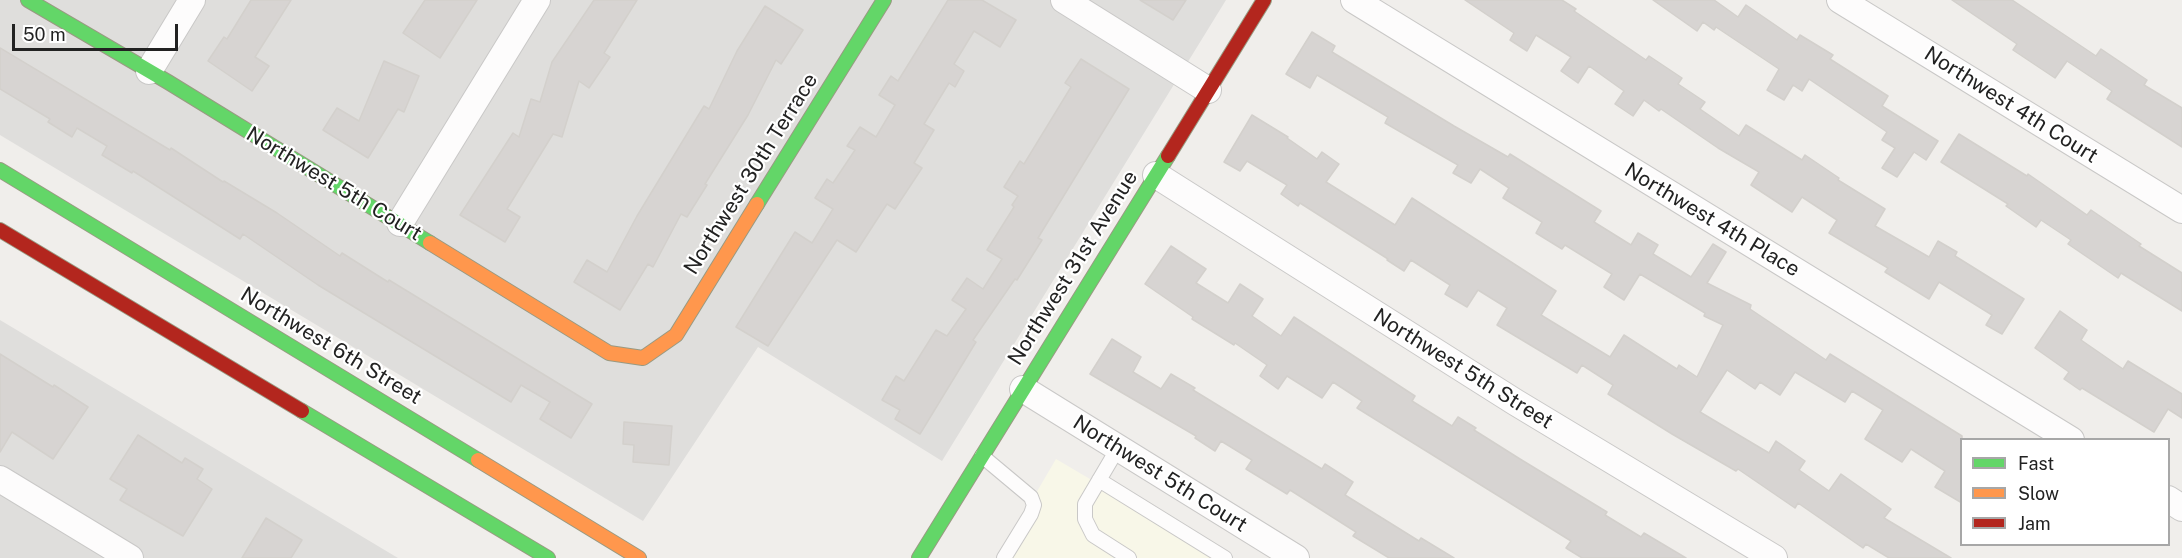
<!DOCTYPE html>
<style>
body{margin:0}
#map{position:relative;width:2182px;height:558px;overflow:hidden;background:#f0eeeb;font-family:"Public Sans",sans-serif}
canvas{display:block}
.legend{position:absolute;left:1960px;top:438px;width:210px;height:108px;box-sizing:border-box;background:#fff;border:2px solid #a7a7a7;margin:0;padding:8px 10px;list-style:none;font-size:18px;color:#222}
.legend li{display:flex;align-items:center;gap:12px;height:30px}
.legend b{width:30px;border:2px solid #a7a7a7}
.scale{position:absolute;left:12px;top:24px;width:166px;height:27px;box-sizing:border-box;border:3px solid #222;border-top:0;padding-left:8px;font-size:18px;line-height:21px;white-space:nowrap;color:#222;-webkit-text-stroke:4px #fff;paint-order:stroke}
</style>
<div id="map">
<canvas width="2182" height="558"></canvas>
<ul class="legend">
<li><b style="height:8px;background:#63d668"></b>Fast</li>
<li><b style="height:8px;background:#ff974d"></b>Slow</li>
<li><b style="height:8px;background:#b3261e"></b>Jam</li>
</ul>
<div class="scale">50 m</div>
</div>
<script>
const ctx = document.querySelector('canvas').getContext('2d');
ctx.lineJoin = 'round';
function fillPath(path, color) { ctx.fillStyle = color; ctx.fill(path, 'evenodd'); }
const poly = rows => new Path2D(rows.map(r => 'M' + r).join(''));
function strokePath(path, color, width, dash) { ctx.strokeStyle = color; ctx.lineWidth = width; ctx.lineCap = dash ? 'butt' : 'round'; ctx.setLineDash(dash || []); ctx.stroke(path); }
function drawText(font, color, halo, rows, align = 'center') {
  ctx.font = font + ' "Public Sans",sans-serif'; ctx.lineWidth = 4.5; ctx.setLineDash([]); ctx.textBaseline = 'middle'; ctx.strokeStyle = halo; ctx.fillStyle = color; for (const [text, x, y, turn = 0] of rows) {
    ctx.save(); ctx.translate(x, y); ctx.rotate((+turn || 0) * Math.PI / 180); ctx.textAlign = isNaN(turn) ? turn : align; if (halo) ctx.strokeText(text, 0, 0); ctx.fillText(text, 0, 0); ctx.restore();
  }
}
fillPath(poly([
 [0,0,1226,0,942,461,758,347,643,521,0,135],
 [0,320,398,558,0,558]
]), '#dfdedc');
fillPath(poly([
 [1056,459,1224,558,998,558]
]), '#f8f7e8');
const building = poly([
 [251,0,291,0,255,57,269,66,252,91,208,61,224,37,227,39,251,0],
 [425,0,477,0,440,58,403,33,425,0],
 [594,0,637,0,604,53,610,57,589,88,579,81,562,137,553,134,507,209,520,217,505,242,460,215,513,133,519,137,531,99,540,102,552,62,594,0],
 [948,0,982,0,1016,20,1000,47,974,31,954,64,964,71,955,87,949,83,924,124,934,130,914,163,922,168,895,209,887,204,856,252,837,240,768,346,736,327,795,232,812,243,833,209,815,198,827,179,833,183,855,150,847,146,860,127,876,137,895,105,879,95,891,76,898,81,948,0],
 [1140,0,1186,0,1173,20,1140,0],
 [1465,0,1562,0,1576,9,1574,11,1646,60,1649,56,1682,78,1678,84,1705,102,1700,109,1739,136,1746,125,1802,160,1805,155,1839,178,1838,180,1885,209,1875,226,1929,257,1938,241,1957,252,1955,256,2024,299,2002,334,1986,325,1992,315,1939,282,1929,299,1885,272,1888,268,1829,233,1837,220,1802,197,1792,212,1751,185,1759,172,1718,148,1661,109,1659,111,1644,100,1633,116,1615,104,1624,91,1589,66,1578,83,1561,71,1571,57,1536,35,1527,51,1510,40,1514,33,1465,0],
 [1653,0,1714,0,1738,17,1746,5,1797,40,1800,35,1833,55,1830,59,1888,96,1882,106,1938,141,1926,160,1914,152,1897,177,1882,168,1895,148,1882,140,1887,132,1809,79,1802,91,1793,85,1784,100,1767,90,1779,69,1716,27,1714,30,1703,22,1697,31,1653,0],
 [1952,0,2012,0,2096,56,2101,49,2147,80,2144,85,2182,108,2182,147,2107,99,2112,91,2067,61,2055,78,2013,50,2017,44,1952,0],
 [765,6,803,30,781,64,776,60,748,115,705,184,707,185,687,217,681,214,653,267,648,264,620,310,574,282,587,260,607,272,637,216,704,106,709,109,737,51,765,6],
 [1312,32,1335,46,1332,52,1454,126,1508,157,1510,154,1601,211,1594,222,1631,245,1638,233,1658,245,1653,254,1691,277,1713,244,1726,252,1707,283,1751,305,1750,309,1826,360,1830,354,1962,436,1962,503,1935,487,1945,471,1911,449,1902,462,1865,439,1883,410,1852,391,1845,402,1795,372,1780,395,1760,382,1755,389,1727,370,1700,412,1769,453,1776,441,1805,461,1799,470,1829,491,1841,474,1891,509,1884,518,1951,558,1889,558,1866,544,1863,548,1798,503,1795,508,1738,469,1736,471,1672,434,1608,394,1613,385,1582,365,1577,373,1497,325,1507,308,1478,290,1467,307,1445,294,1450,285,1411,260,1404,271,1387,260,1388,259,1300,203,1298,206,1281,194,1287,185,1247,161,1240,171,1224,162,1252,115,1288,137,1287,138,1317,159,1322,152,1339,164,1326,182,1395,225,1412,198,1556,291,1541,315,1610,357,1624,335,1677,369,1679,365,1697,377,1723,325,1704,316,1705,313,1640,274,1624,300,1604,287,1612,274,1565,245,1562,249,1536,233,1542,222,1503,198,1509,188,1480,169,1471,183,1453,173,1458,165,1385,123,1388,117,1317,75,1310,88,1286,74,1312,32],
 [0,48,170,150,171,148,223,182,224,181,277,213,340,256,342,253,388,282,389,280,592,404,571,438,540,419,550,402,521,385,511,402,318,285,243,234,240,239,133,171,132,173,102,155,107,146,77,128,72,137,48,122,50,119,0,89,0,48],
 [1081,59,1129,89,1038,238,1042,240,1017,280,1015,279,973,340,976,342,920,434,895,419,900,410,882,400,896,376,904,381,936,330,947,336,966,309,952,300,967,278,983,289,1002,259,987,250,1014,207,1012,205,1018,196,1004,187,1020,161,1024,164,1071,87,1065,83,1081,59],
 [384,61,419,76,404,112,398,109,368,158,323,130,337,108,359,121,384,61],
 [1959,134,2027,176,2028,174,2087,215,2091,210,2141,244,2139,246,2182,273,2182,311,2121,273,2118,278,2068,244,2071,240,2041,220,2036,227,2006,206,2008,204,1941,162,1959,134],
 [1171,246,1206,269,1196,283,1228,303,1240,284,1263,299,1252,316,1281,336,1294,317,1415,396,1412,401,1452,426,1458,417,1476,428,1474,430,1520,459,1607,512,1605,515,1641,537,1644,533,1686,558,1582,558,1566,548,1571,541,1357,408,1362,401,1333,382,1322,398,1287,376,1278,389,1260,376,1267,365,1235,343,1234,345,1192,319,1193,317,1145,284,1171,246],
 [2060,311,2087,330,2081,340,2123,369,2128,361,2182,394,2182,418,2168,409,2154,432,2082,388,2080,390,2064,379,2069,372,2035,348,2060,311],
 [1112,339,1141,357,1133,372,1161,389,1171,374,1195,388,1193,390,1322,469,1325,464,1353,482,1345,495,1419,541,1421,538,1454,558,1389,558,1353,536,1356,532,1290,490,1287,494,1246,469,1252,460,1221,441,1215,451,1195,438,1196,436,1090,374,1112,339],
 [0,354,53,387,54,385,88,407,53,459,12,432,0,452,0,354],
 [624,422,672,426,669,465,633,462,634,445,623,444,624,422],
 [138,435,182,463,185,458,203,469,197,479,212,489,183,536,120,500,127,489,110,479,138,435],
 [266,518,302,540,291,558,242,558,266,518]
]);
fillPath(building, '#d7d4d2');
strokePath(building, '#d3d0cc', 1.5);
const lane = poly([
 [1118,448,1085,504,1085,519,1093,535,1129,558],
 [982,456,1031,497,1034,505,1031,514,1004,558],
 [1099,480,1225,558]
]);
const street = poly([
 [1064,0,1208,90],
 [1354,0,2071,440],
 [1840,0,2182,210],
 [149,71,192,0],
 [1156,175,1515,402,1774,558],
 [400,223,537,0],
 [1023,389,1296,558],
 [0,479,130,558],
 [2168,499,2182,508]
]);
const fast = poly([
 [28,0,168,82,430,243],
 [0,170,478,460],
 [757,204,884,0],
 [302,411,548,558],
 [919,558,1168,156]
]);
const slow = poly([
 [430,243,609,353,643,358,676,335,757,204],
 [478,460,639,558]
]);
const jam = poly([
 [1168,156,1264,0],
 [0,230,302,411]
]);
strokePath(lane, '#c9c8c7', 16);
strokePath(street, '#c9c8c7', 28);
strokePath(fast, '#999a82', 16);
strokePath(slow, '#999a82', 16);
strokePath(jam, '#999a82', 16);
strokePath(lane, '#fdfcfc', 14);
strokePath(street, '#fdfcfc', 26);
strokePath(fast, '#63d668', 14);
strokePath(slow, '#ff974d', 14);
strokePath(jam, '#b3261e', 14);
drawText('21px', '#222', '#fff', [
 ["Northwest 4th Court",2011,105,32],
 ["Northwest 30th Terrace",751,174,-58],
 ["Northwest 5th Court",334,184,31],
 ["Northwest 4th Place",1712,220,31],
 ["Northwest 31st Avenue",1073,268,-58],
 ["Northwest 6th Street",331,346,31],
 ["Northwest 5th Street",1463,369,32],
 ["Northwest 5th Court",1160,474,32]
]);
</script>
